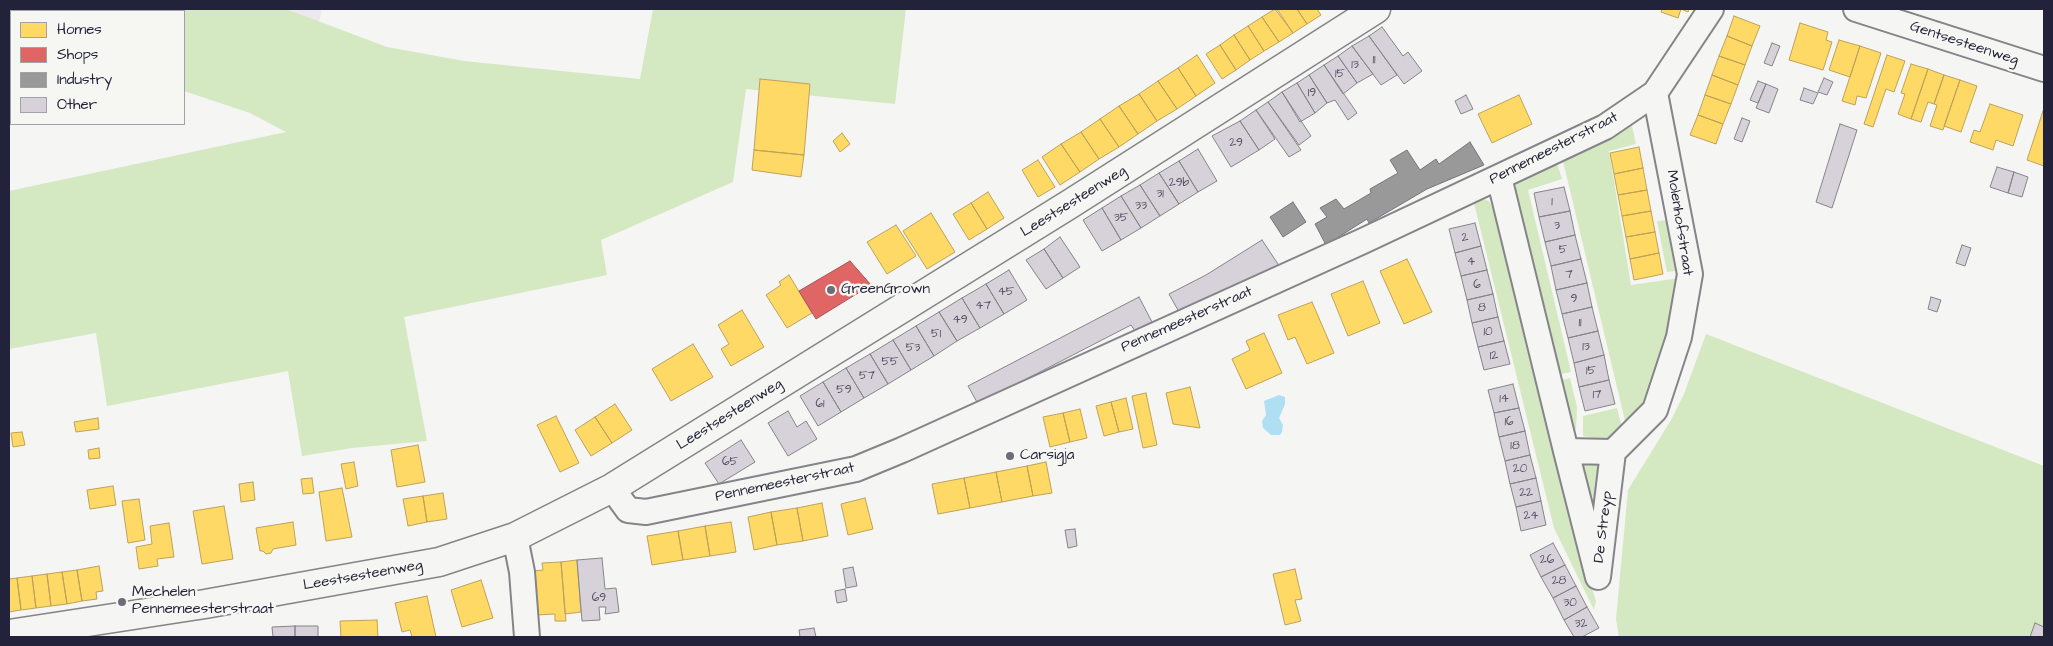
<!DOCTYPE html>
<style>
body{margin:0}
#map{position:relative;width:2053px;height:646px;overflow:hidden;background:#f5f5f3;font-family:"Architects Daughter",sans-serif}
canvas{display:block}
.frame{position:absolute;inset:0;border:10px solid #22223b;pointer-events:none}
.legend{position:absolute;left:10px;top:10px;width:175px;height:115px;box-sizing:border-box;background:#f6f6f2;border:1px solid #a1a1a9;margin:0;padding:6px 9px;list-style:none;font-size:15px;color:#22223b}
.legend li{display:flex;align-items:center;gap:10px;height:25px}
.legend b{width:25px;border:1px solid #a1a1a9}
</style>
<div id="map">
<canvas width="2053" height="646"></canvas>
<div class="frame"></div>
<ul class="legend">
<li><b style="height:14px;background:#ffd966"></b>Homes</li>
<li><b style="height:14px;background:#e06666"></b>Shops</li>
<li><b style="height:14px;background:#999"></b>Industry</li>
<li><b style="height:14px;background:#d7d1d9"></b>Other</li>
</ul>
</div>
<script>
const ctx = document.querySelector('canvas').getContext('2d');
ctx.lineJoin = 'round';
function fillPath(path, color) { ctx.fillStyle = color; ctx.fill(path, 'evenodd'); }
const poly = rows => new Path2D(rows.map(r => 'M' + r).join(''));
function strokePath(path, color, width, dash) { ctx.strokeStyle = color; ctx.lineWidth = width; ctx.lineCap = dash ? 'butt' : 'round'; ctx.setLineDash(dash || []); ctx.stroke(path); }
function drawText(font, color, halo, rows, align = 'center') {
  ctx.font = font + ' "Architects Daughter",sans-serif'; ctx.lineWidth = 5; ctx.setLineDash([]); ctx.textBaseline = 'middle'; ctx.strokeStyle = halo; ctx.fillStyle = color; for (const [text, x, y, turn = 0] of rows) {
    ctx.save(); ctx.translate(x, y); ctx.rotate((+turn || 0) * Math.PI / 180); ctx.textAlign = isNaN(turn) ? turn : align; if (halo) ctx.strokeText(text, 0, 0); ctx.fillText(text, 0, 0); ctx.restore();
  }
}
fillPath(poly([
 [286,9,322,9,319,22]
]), '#ede8ed');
fillPath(poly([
 [9,9,286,9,387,47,464,61,640,79,653,9,906,9,895,104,746,89,733,182,601,240,607,275,404,317,427,441,352,448,302,456,288,371,107,406,96,333,9,349,9,191,286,132,250,113,184,91,184,11,11,11,11,23,9,22],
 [1632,126,1636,144,1609,151,1631,285,1680,278,1675,332,1649,402,1627,429,1562,157],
 [1556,160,1562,179,1528,190,1571,372,1556,375,1514,197,1517,178],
 [1479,198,1489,201,1494,210,1572,527,1596,601,1594,610,1554,528,1473,199],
 [1666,220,1675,271,1667,272,1657,221],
 [1706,334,2044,466,2044,637,1619,637,1616,619,1628,490,1671,420,1684,394],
 [1570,378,1577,407,1576,430,1569,419,1558,381],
 [1617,408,1623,432,1614,438,1600,440,1583,436,1583,416],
 [1587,461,1605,462,1596,524,1580,465]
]), '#d4e8c2');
fillPath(poly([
 [1279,395,1285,397,1285,404,1279,418,1283,425,1282,432,1280,435,1271,435,1263,428,1262,421,1266,415,1264,401]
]), '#aedff2');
const homes = poly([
 [1275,9,1293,33,1279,42,1262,17,1275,9],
 [1277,9,1297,9,1307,24,1293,33,1277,9],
 [1297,9,1317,9,1321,15,1307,24,1297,9],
 [1662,9,1689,9,1688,12,1681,9,1678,18,1661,12,1662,9],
 [1734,16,1760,26,1752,46,1727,36,1734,16],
 [1262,17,1279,42,1264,51,1248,26,1262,17],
 [1800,23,1828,32,1826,40,1832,42,1823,70,1789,60,1800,23],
 [1248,26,1264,51,1250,60,1234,35,1248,26],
 [1234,35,1250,60,1236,70,1220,45,1234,35],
 [1727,36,1752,46,1745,65,1719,56,1727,36],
 [1839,40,1860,46,1850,77,1829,70,1839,40],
 [1220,45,1236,70,1222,79,1206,54,1220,45],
 [1860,46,1881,53,1866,98,1857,96,1855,105,1842,101,1860,46],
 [1197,55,1215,83,1196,96,1178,68,1197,55],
 [1887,55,1905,61,1894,92,1886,89,1873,127,1864,124,1887,55],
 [1719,56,1745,65,1738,85,1712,75,1719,56],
 [1911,64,1928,69,1911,119,1898,114,1905,94,1901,93,1911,64],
 [1178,68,1196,96,1177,109,1158,81,1178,68],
 [1928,69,1944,75,1934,104,1928,102,1921,122,1911,119,1928,69],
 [1712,75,1738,85,1731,104,1705,95,1712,75],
 [1944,75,1960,80,1943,130,1930,126,1937,105,1934,104,1944,75],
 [760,79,810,84,804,155,754,150,760,79],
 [1960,80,1977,86,1961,132,1944,126,1960,80],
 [1158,81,1177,109,1157,121,1139,94,1158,81],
 [1139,94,1157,121,1138,134,1119,106,1139,94],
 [1519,95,1532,124,1492,143,1478,114,1519,95],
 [1705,95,1731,104,1723,124,1698,115,1705,95],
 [1990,104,2023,115,2013,146,1996,140,1993,150,1970,142,1974,130,1980,132,1990,104],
 [1119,106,1138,134,1119,147,1100,119,1119,106],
 [2043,111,2044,111,2044,166,2027,160,2043,111],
 [1698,115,1723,124,1716,144,1690,135,1698,115],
 [1100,119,1119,147,1099,159,1081,132,1100,119],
 [1081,132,1099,159,1080,172,1061,144,1081,132],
 [842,133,850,144,840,152,833,141,842,133],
 [1061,144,1080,172,1060,185,1042,157,1061,144],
 [1639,147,1643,168,1614,174,1610,153,1639,147],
 [754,150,804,155,801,177,752,170,754,150],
 [1038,160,1055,187,1038,197,1022,170,1038,160],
 [1643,168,1647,190,1618,195,1614,174,1643,168],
 [1647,190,1651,211,1622,216,1618,195,1647,190],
 [988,192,1004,218,987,229,971,203,988,192],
 [971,203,987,229,969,240,953,214,971,203],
 [1651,211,1655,232,1626,237,1622,216,1651,211],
 [931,213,955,252,927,269,903,231,931,213],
 [896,225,916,256,887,274,867,242,896,225],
 [1655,232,1659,253,1630,259,1626,237,1655,232],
 [1659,253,1663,274,1634,280,1630,259,1659,253],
 [1407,259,1432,312,1404,324,1380,271,1407,259],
 [789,275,812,313,787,328,766,295,781,285,779,282,789,275],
 [1363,281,1380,323,1348,336,1331,294,1363,281],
 [1312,302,1334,353,1307,364,1295,337,1288,340,1278,315,1312,302],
 [742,310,764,347,731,366,721,349,729,344,718,325,742,310],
 [1264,333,1282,373,1246,389,1232,359,1250,350,1246,341,1264,333],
 [693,344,713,377,671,401,652,369,693,344],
 [1190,387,1200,428,1173,424,1166,393,1190,387],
 [1146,393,1157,445,1143,448,1132,396,1146,393],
 [1126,398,1133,429,1119,432,1111,402,1126,398],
 [1111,402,1119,432,1104,436,1096,406,1111,402],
 [615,404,632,430,612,443,595,417,615,404],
 [1080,409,1087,438,1070,442,1063,413,1080,409],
 [1063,413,1070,442,1050,447,1043,417,1063,413],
 [556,416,579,463,560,472,537,425,556,416],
 [595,417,612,443,591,456,575,430,595,417],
 [98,418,99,429,76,432,74,422,98,418],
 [22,432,25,445,13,447,11,433,22,432],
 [418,445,425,482,397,487,391,450,418,445],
 [99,448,100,458,89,459,88,450,99,448],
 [354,462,358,486,346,489,341,464,354,462],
 [1046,462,1052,493,1033,496,1027,466,1046,462],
 [1027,466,1033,496,1002,502,996,472,1027,466],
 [996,472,1002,502,970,508,964,478,996,472],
 [312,478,314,493,303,494,301,479,312,478],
 [964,478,970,508,938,514,932,484,964,478],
 [253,482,255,500,241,502,239,484,253,482],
 [113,486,116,505,90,509,87,490,113,486],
 [342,488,352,537,326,541,319,492,342,488],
 [443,493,447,519,427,522,423,496,443,493],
 [423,496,427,522,408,526,403,499,423,496],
 [865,498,873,529,848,535,841,504,865,498],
 [139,499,145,540,128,543,122,501,139,499],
 [822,503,828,536,803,541,797,508,822,503],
 [224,506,233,559,202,564,193,511,224,506],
 [797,508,803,541,777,545,771,512,797,508],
 [771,512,777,545,754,550,748,517,771,512],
 [293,522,296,545,273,549,271,553,266,554,263,551,260,551,256,528,293,522],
 [731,522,736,552,710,556,705,526,731,522],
 [169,523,174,557,157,559,158,566,139,569,136,547,152,544,150,526,169,523],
 [705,526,710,556,683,560,678,531,705,526],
 [678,531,683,560,652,565,647,536,678,531],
 [577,560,581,612,565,614,561,562,577,560],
 [561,562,566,621,555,621,555,614,537,615,533,571,543,570,542,563,561,562],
 [99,566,103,591,96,592,97,599,82,601,77,570,99,566],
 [1295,569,1302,599,1295,600,1301,621,1285,625,1273,574,1295,569],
 [77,570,82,601,67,604,62,572,77,570],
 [62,572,67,604,51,606,47,574,62,572],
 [47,574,51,606,36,608,32,576,47,574],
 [32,576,36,608,21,610,17,578,32,576],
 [17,578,21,610,9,612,9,579,17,578],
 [481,580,493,618,462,627,451,590,481,580],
 [427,596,436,637,412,637,410,630,402,632,395,603,427,596],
 [377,620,378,637,341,637,340,621,377,620]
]);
fillPath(homes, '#ffd966');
strokePath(homes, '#bda259', 1);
const shops = poly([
 [850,261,871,285,816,319,799,291,850,261]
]);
fillPath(shops, '#e06666');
strokePath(shops, '#a75259', 1);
const industry = poly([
 [1470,142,1484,165,1427,189,1369,223,1367,219,1326,245,1315,224,1327,217,1320,208,1336,199,1344,209,1371,193,1370,189,1398,173,1390,160,1407,150,1420,170,1436,159,1439,164,1470,142],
 [1293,202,1306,222,1283,237,1270,217,1293,202]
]);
fillPath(industry, '#999');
strokePath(industry, '#75757d', 1);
const building = poly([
 [1382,27,1403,56,1408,52,1422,71,1404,84,1369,36,1382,27],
 [1369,36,1397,75,1381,85,1352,46,1369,36],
 [1772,43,1780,46,1772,66,1764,63,1772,43],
 [1352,46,1373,74,1357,83,1338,56,1352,46],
 [1338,56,1357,83,1343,94,1324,65,1338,56],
 [1324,65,1357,113,1348,120,1335,100,1327,103,1309,75,1324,65],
 [1309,75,1327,103,1315,113,1297,83,1309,75],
 [1824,78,1833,82,1827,95,1818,92,1824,78],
 [1758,81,1766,84,1758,103,1750,100,1758,81],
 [1297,83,1315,113,1300,122,1282,92,1297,83],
 [1766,84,1778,89,1769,113,1756,108,1766,84],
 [1804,88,1818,93,1813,104,1800,100,1804,88],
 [1282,92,1311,136,1299,145,1268,102,1282,92],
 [1466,95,1473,109,1461,114,1455,101,1466,95],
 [1268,102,1301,150,1289,157,1256,110,1268,102],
 [1256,110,1275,139,1259,150,1240,121,1256,110],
 [1742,118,1750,121,1742,142,1734,139,1742,118],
 [1240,121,1259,150,1231,167,1212,136,1240,121],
 [1840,124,1857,130,1832,208,1816,202,1840,124],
 [1198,149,1217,181,1198,192,1179,161,1198,149],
 [1179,161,1198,192,1179,204,1159,173,1179,161],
 [1997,167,2014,172,2008,193,1990,187,1997,167],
 [2014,172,2028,177,2022,197,2008,193,2014,172],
 [1159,173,1179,204,1160,216,1140,185,1159,173],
 [1140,185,1160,216,1141,228,1121,196,1140,185],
 [1564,187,1570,211,1539,217,1534,193,1564,187],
 [1121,196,1141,228,1121,240,1102,208,1121,196],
 [1102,208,1121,240,1102,251,1083,220,1102,208],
 [1570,211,1575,235,1545,242,1539,217,1570,211],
 [1475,223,1481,246,1455,253,1449,229,1475,223],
 [1575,235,1581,259,1551,266,1545,242,1575,235],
 [1060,237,1080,267,1063,278,1044,249,1060,237],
 [1262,240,1280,267,1179,312,1169,294,1206,275,1262,240],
 [1962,245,1971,248,1965,266,1956,263,1962,245],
 [1481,246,1487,270,1461,276,1455,253,1481,246],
 [1044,249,1063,278,1046,289,1026,260,1044,249],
 [1581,259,1587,283,1556,290,1551,266,1581,259],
 [1009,270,1027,300,1004,314,986,284,1009,270],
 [1487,270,1493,294,1467,300,1461,276,1487,270],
 [1587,283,1592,307,1562,314,1556,290,1587,283],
 [986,284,1004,314,980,328,962,298,986,284],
 [1493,294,1498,317,1472,323,1467,300,1493,294],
 [1139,297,1152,322,1135,331,1131,325,978,404,968,386,1139,297],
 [1931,297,1941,300,1937,312,1928,309,1931,297],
 [962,298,980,328,957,341,939,312,962,298],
 [1592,307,1598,331,1568,338,1562,314,1592,307],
 [939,312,957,341,934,356,916,326,939,312],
 [1498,317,1504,341,1478,347,1472,323,1498,317],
 [916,326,934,356,911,370,893,340,916,326],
 [1598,331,1604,355,1574,363,1568,338,1598,331],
 [893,340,911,370,888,384,870,354,893,340],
 [1504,341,1510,364,1484,370,1478,347,1504,341],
 [870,354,888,384,864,398,846,368,870,354],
 [1604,355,1609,380,1579,387,1574,363,1604,355],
 [846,368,864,398,841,412,823,382,846,368],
 [1609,380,1615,404,1585,411,1579,387,1609,380],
 [823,382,841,412,818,426,800,396,823,382],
 [1513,384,1519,408,1494,413,1488,390,1513,384],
 [1519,408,1525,431,1499,437,1494,413,1519,408],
 [788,411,797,427,806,421,817,439,788,456,768,423,788,411],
 [1525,431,1530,455,1505,461,1499,437,1525,431],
 [741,440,755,462,719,484,705,463,741,440],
 [1530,455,1536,478,1510,484,1505,461,1530,455],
 [1536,478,1541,501,1516,507,1510,484,1536,478],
 [1541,501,1546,525,1521,531,1516,507,1541,501],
 [1075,529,1077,546,1068,548,1065,530,1075,529],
 [1553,543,1565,565,1541,577,1530,555,1553,543],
 [602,558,605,589,616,588,619,612,605,614,606,607,599,607,600,620,582,621,577,560,602,558],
 [1565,565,1576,586,1553,598,1541,577,1565,565],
 [853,567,857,586,846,588,843,569,853,567],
 [1576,586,1587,607,1564,620,1553,598,1576,586],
 [845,589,847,601,837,603,835,591,845,589],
 [1587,607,1599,628,1582,637,1574,637,1564,620,1587,607],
 [2035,623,2044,627,2044,637,2030,637,2035,623],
 [295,626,318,626,318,637,295,637,295,626],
 [295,626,295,637,273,637,272,627,295,626],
 [814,628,816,637,800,637,799,630,814,628]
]);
fillPath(building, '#d7d1d9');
strokePath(building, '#858589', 1);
const street = poly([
 [1856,9,2044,69],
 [1499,177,1566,451,1598,577,1613,452,1566,451],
 [1613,452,1655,410,1679,337,1690,274,1655,93],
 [612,488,628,510,646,512,856,469,902,450,1363,241,1605,127,1655,93,1711,9],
 [515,537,522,572,527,637]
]);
const secondary = poly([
 [9,634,205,604,439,562,515,537,612,488,1070,204,1376,9]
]);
strokePath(street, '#858589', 28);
strokePath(secondary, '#858589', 31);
strokePath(street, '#f5f5f3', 24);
strokePath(secondary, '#f5f5f3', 28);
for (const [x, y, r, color] of [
 [831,290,5,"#6c6c7b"],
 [1010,456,5,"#6c6c7b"],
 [122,602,5,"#6c6c7b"]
]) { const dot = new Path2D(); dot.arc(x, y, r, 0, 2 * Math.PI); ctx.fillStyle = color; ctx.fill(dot); strokePath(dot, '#f6f6f2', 2); }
drawText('12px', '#4f4e62', null, [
 ["11",1374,60],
 ["13",1355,65],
 ["15",1340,74],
 ["19",1312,93],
 ["29",1236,143],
 ["29b",1179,183],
 ["31",1160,194],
 ["1",1552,202],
 ["33",1141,206],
 ["35",1121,218],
 ["3",1557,226],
 ["2",1465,238],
 ["5",1563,250],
 ["4",1471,262],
 ["7",1569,275],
 ["6",1477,285],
 ["45",1006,292],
 ["9",1574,299],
 ["47",983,306],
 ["8",1482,308],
 ["49",960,320],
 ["11",1580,323],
 ["10",1488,332],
 ["51",936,334],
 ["13",1586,347],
 ["53",913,348],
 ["12",1494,356],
 ["55",890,362],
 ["15",1591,371],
 ["57",867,376],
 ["59",844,390],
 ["17",1597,395],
 ["14",1504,399],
 ["61",820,404],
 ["16",1509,422],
 ["18",1515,446],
 ["65",730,462],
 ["20",1520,469],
 ["22",1526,493],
 ["24",1531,516],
 ["26",1547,560],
 ["28",1559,581],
 ["69",599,598],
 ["30",1570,603],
 ["32",1581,624]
]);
drawText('15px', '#22223b', '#f6f6f2', [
 ["Gentsesteenweg",1964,44,18],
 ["Pennemeesterstraat",1554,149,-27],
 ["Leestsesteenweg",1074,202,-32],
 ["Molenhofstraat",1679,223,81],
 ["Pennemeesterstraat",1187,320,-24],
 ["Leestsesteenweg",730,415,-32],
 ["Pennemeesterstraat",785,483,-12],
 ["De Streyp",1604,527,-83],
 ["Leestsesteenweg",363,576,-10]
]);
drawText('15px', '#22223b', '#f6f6f2', [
 ["GreenGrown",841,290],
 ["Carsigja",1020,456],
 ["Mechelen",132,593],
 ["Pennemeesterstraat",132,610]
], 'left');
</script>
